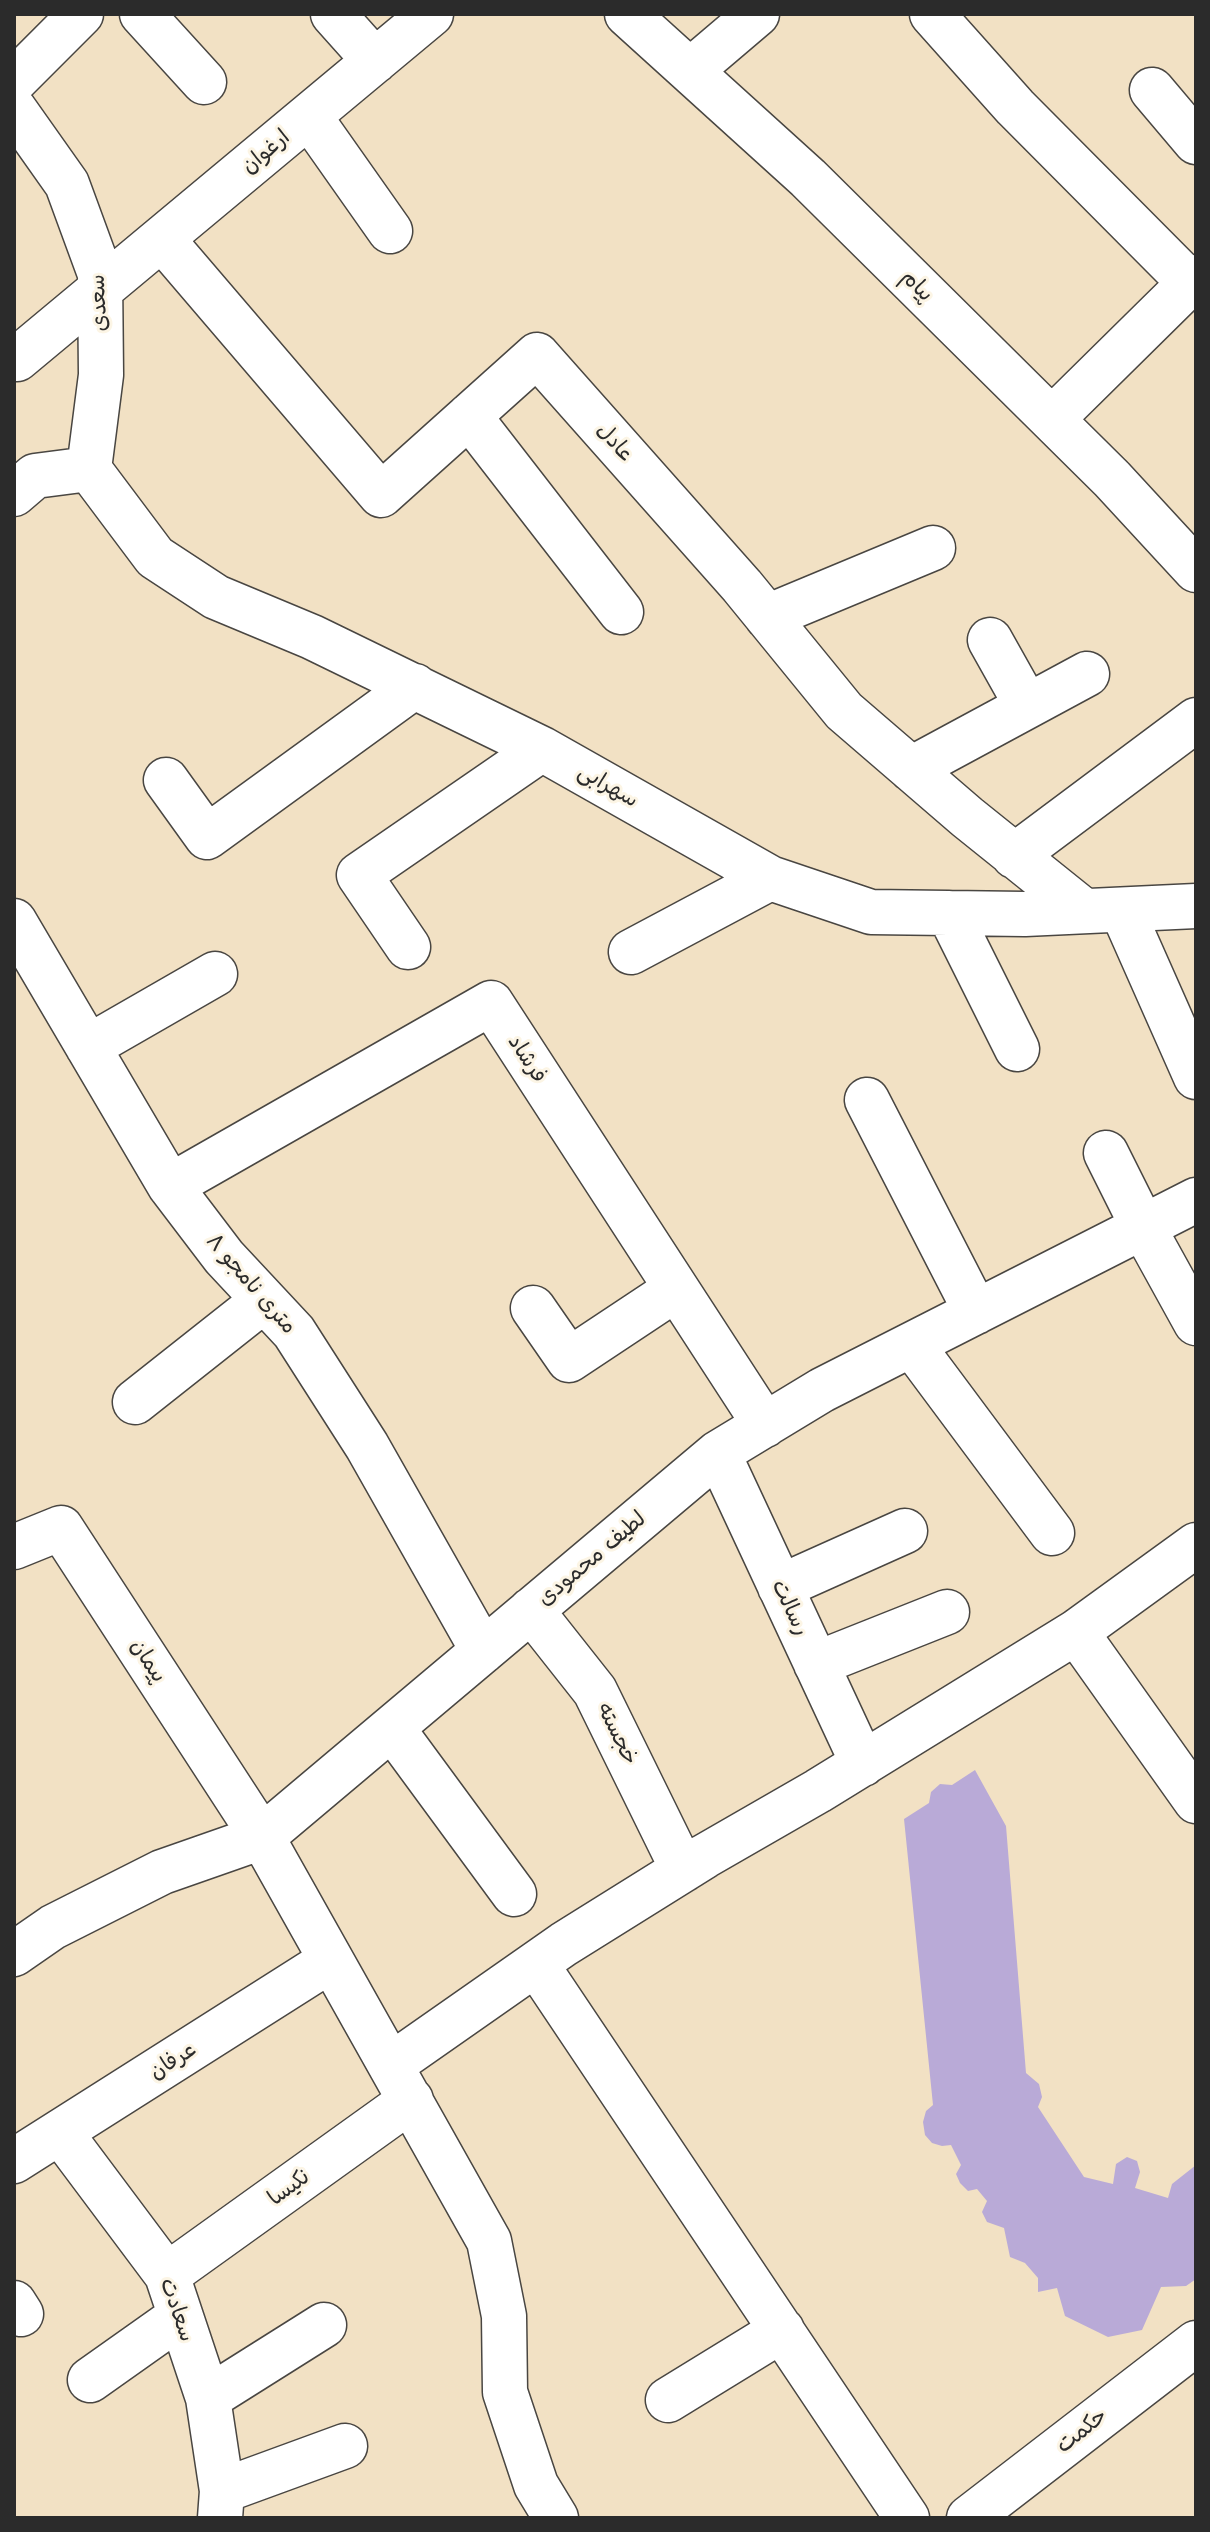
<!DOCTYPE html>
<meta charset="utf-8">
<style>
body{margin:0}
#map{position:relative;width:1210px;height:2532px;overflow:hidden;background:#f2e1c4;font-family:"Playpen Sans",sans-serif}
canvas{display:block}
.frame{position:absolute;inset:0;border:16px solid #2b2b2b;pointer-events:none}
</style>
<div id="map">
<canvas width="1210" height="2532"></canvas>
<div class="frame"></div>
</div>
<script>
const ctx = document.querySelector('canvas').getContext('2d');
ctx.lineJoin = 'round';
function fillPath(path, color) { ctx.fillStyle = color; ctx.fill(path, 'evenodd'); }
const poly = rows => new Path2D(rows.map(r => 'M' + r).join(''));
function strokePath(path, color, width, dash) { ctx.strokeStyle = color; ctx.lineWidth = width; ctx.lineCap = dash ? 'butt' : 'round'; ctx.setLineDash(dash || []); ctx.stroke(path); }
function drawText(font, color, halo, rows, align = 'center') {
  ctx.font = font + ' "Playpen Sans","Playpen Sans Arabic",sans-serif'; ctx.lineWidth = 6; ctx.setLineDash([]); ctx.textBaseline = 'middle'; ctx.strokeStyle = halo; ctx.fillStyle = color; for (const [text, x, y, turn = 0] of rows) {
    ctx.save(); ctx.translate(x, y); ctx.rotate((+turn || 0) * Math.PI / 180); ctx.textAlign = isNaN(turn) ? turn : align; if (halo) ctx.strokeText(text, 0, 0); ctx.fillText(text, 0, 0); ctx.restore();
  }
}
fillPath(poly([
 [975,1770,1006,1826,1026,2073,1039,2084,1042,2097,1038,2107,1084,2177,1113,2184,1116,2164,1127,2157,1137,2161,1140,2172,1135,2188,1168,2198,1172,2184,1196,2165,1196,2279,1186,2286,1161,2287,1142,2330,1108,2337,1065,2316,1057,2288,1038,2292,1038,2278,1025,2263,1010,2257,1004,2228,987,2222,982,2212,987,2201,977,2189,968,2191,960,2183,956,2174,961,2165,951,2145,942,2146,932,2143,925,2135,923,2122,926,2111,933,2105,904,1819,929,1803,931,1792,940,1784,952,1785]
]), '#b9aad7');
const minor = poly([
 [142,14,204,82],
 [333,14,375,61],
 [627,14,808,178,1112,479,1196,570],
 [932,14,1015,107,1190,283],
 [690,71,757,14],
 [14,81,81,14],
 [1152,90,1196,142],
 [14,109,67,184,100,274,101,375,89,469],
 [309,116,390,231],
 [162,239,381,495,537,355,742,586,844,711,967,817,1084,911],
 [17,359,431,14],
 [469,416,621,612],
 [1052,419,1196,277],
 [89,469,155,557,216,597,312,637,542,749,770,878,871,912,1025,914,1196,906],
 [14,494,35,476,89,469],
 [767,617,933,548],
 [990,640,1027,706],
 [911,769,1087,674],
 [166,780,207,837,415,686],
 [1014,856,1196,720],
 [1122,910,1196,1077],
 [949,913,1017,1049],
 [14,921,170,1186,224,1257,294,1332,367,1446,483,1651],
 [408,947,359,875,542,749],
 [631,952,770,878],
 [88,1047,215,974],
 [867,1100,976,1312],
 [1106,1153,1143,1227,1196,1323],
 [170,1186,491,1003,765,1425],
 [533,1308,569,1360,676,1289],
 [912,1345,1052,1533],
 [135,1402,264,1300],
 [718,1453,863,1764],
 [14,1547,61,1528,262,1837,489,2241,504,2316,505,2392,536,2485,556,2518],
 [780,1587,905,1531],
 [531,1610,595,1691,683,1870],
 [1076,1632,1196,1801],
 [816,1664,947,1612],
 [392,1728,514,1894],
 [14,1954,53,1927,162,1872,262,1837,718,1453,822,1390,1196,1200],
 [536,1964,907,2518],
 [391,2065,564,1944,705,1856,818,1791,1076,1632,1196,1545],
 [60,2132,167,2275,208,2398,222,2491,220,2518],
 [14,2161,331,1960],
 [167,2275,411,2100],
 [14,2303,21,2314],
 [90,2380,179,2317],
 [208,2398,324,2325],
 [668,2400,782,2330],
 [222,2491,345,2446],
 [969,2518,1196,2343]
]);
strokePath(minor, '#494642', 47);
strokePath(minor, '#fff', 44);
drawText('22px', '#2b2b2b', '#fcf5e5', [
 ["ارغوان",266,152,-40],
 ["پیام",917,286,45],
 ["سعدی",99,303,-93],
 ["عادل",615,443,49],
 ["سهرابی",608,786,30],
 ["فرشاد",527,1059,57],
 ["۸ متری نامجو",251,1284,49],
 ["لطیف محمودی",592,1559,-40],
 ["رسالت",790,1608,65],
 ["پیمان",148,1661,57],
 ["خجسته",617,1734,64],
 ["عرفان",173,2061,-32],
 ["نکیسا",289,2188,-36],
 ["سعادت",177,2310,71],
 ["حکمت",1082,2431,-38]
]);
</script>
